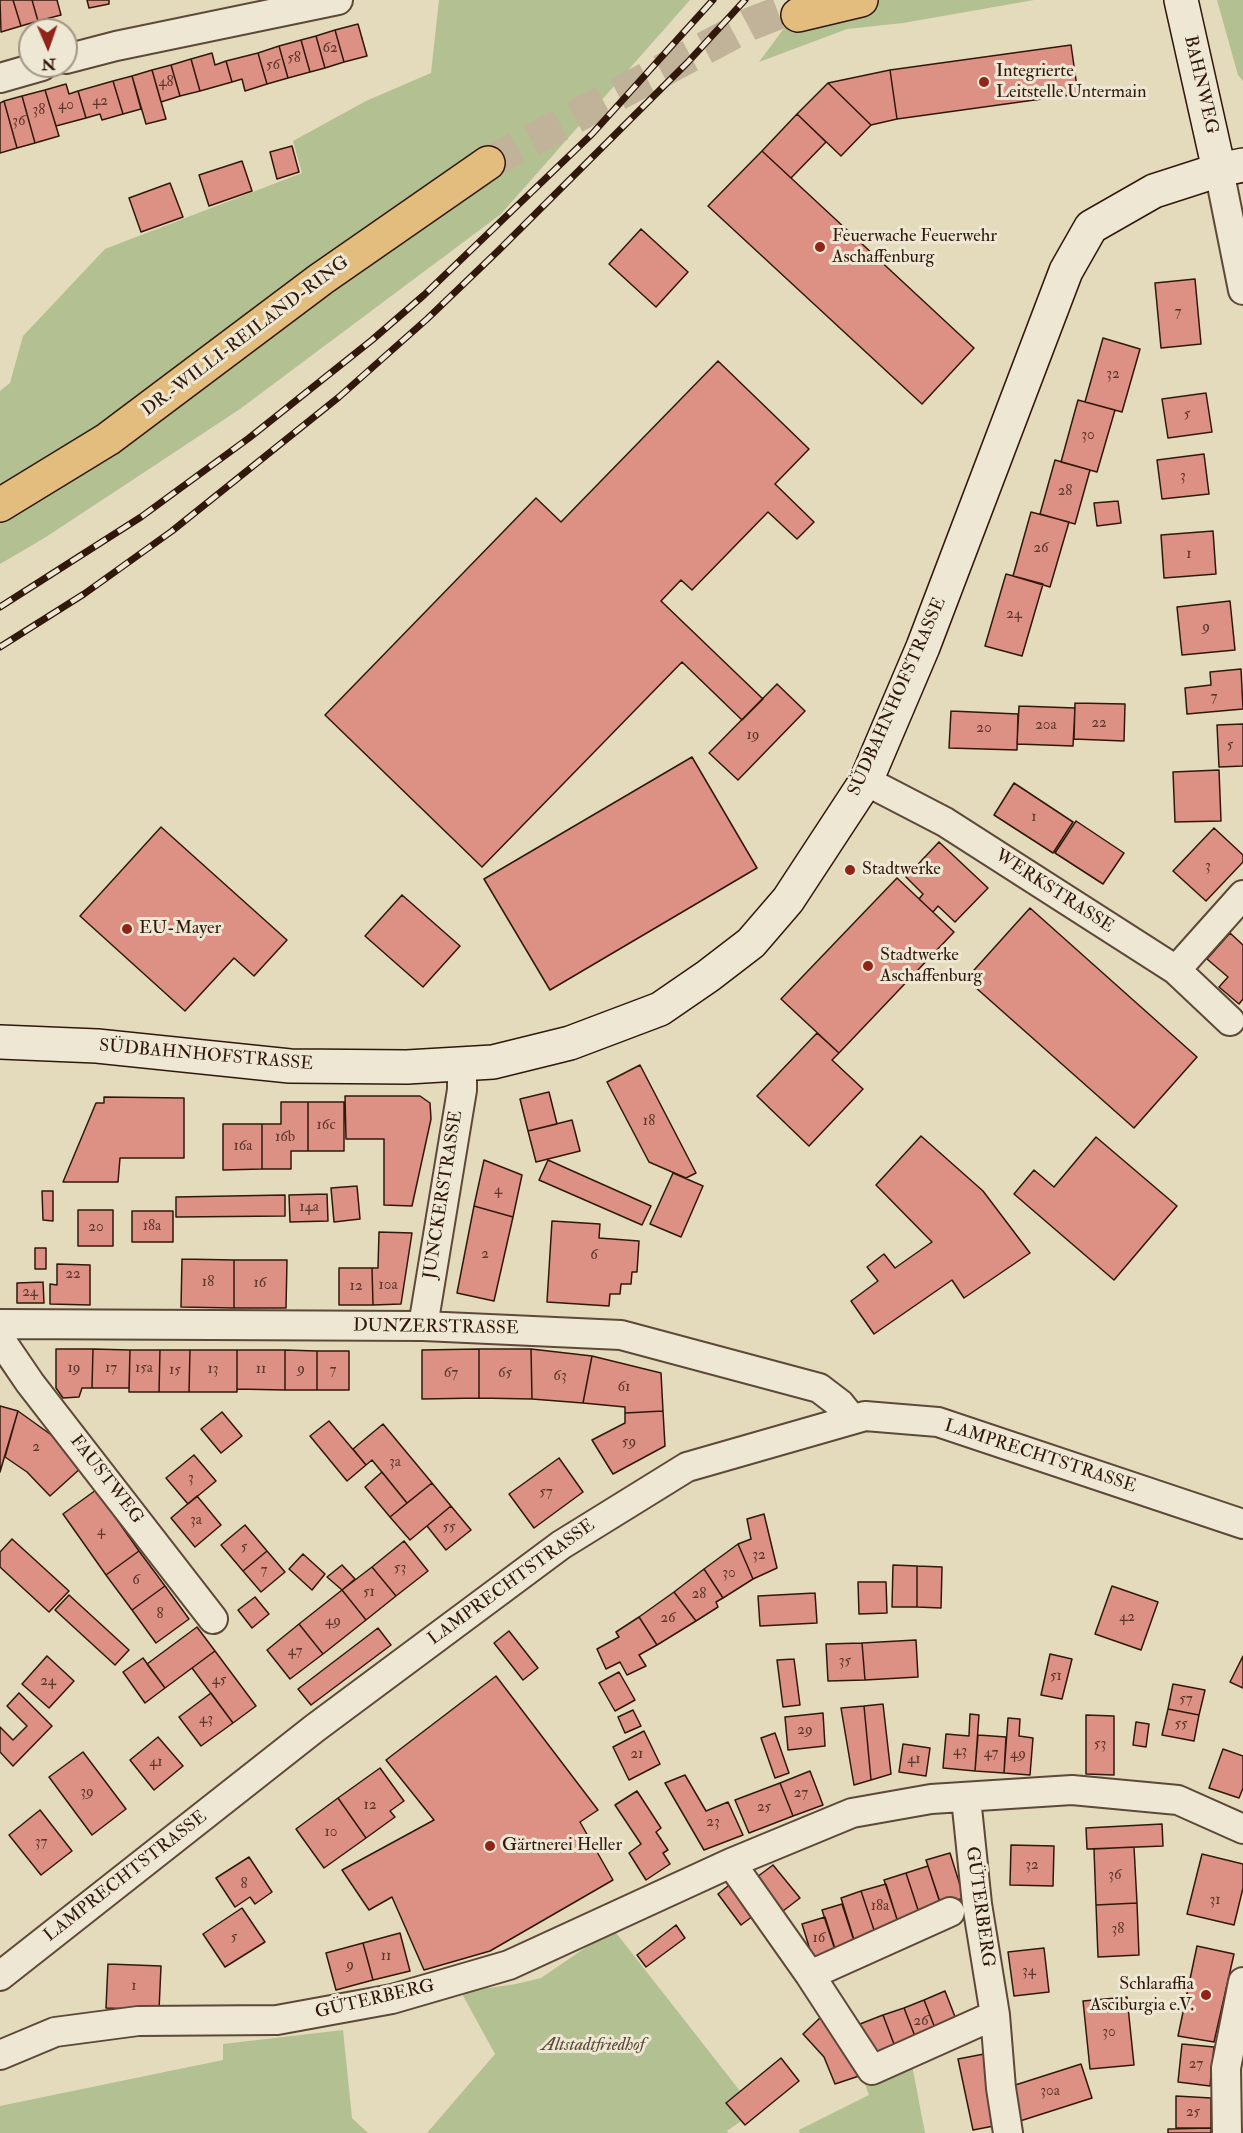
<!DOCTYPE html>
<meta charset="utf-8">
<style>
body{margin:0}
#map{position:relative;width:1243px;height:2133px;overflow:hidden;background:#e4dabc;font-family:"IM FELL Double Pica",serif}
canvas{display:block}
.north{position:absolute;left:18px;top:18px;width:60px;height:60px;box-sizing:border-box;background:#ede7d3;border:2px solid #a29483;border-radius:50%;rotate:178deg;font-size:16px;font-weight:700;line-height:24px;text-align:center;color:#31180b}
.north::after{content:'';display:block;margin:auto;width:21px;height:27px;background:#8f2418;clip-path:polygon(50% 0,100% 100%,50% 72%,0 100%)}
</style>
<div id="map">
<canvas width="1243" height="2133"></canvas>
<div class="north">N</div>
</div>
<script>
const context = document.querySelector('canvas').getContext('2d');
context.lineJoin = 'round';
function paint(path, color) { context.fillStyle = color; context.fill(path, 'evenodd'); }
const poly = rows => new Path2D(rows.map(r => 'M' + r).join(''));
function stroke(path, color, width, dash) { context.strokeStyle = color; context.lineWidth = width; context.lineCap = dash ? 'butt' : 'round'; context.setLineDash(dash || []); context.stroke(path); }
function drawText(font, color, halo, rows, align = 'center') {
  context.font = font + ' "IM FELL Double Pica",serif'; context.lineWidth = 6; context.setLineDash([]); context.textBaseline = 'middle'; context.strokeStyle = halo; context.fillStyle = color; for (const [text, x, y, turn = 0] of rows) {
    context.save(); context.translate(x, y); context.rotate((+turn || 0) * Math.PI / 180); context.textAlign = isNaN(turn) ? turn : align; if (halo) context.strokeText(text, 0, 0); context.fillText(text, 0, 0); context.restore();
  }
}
paint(poly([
 [439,0,690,0,501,214,240,409,46,537,0,564,0,391,10,383,23,336,105,249,302,173,293,141,366,101,431,73],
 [805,0,1034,0,903,23,847,29,759,62],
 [1217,0,1243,0,1243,81,1238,75],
 [613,1929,740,2091,726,2103,741,2121,727,2131,728,2133,427,2133,495,2054,461,1992,516,1984,541,1978],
 [343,2030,352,2118,368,2133,0,2133,0,2106,223,2060,223,2044],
 [912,2065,925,2133,800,2133,799,2130,869,2095,865,2084]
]), '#b2c092');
const building = poly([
 [0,0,13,0,21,26,1,32,0,0],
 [13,0,32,0,38,21,21,26,13,0],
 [32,0,57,0,61,15,38,21,32,0],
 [87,0,109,0,109,4,89,8,87,0],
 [358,24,367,56,344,62,335,30,358,24],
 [335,30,344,62,325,68,316,36,335,30],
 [316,36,325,68,310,72,301,40,316,36],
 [301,40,310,72,288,78,279,46,301,40],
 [1071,45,1078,94,897,119,890,70,1071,45],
 [279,46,288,78,267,84,258,53,279,46],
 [212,53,215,65,226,61,232,82,200,91,191,59,212,53],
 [258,53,267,84,245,91,242,79,232,82,226,61,258,53],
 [191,59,200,91,180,96,171,65,191,59],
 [171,65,180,96,161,102,152,70,171,65],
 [152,70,166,119,146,124,132,76,152,70],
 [890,70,897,119,871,125,828,83,890,70],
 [132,76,141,109,123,114,113,81,132,76],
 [113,81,123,114,102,120,100,114,86,118,78,91,113,81],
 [828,83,871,125,841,156,797,114,828,83],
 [66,84,69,94,78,91,86,118,56,126,45,90,66,84],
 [45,90,59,136,35,143,22,96,45,90],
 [22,96,35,143,17,148,4,101,22,96],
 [4,101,17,148,0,153,0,103,4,101],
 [797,114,826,142,791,178,762,151,797,114],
 [292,146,299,172,277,179,270,152,292,146],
 [762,151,974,348,922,404,708,206,762,151],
 [242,161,252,191,209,206,199,175,242,161],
 [170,183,183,217,141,232,129,198,170,183],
 [641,229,688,272,656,307,609,264,641,229],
 [1195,279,1201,344,1161,348,1155,283,1195,279],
 [1103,338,1140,349,1122,412,1085,402,1103,338],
 [718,361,809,449,775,484,814,522,797,539,768,512,692,590,681,580,661,601,763,699,742,720,682,662,482,867,325,715,536,498,561,522,718,361],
 [1206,393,1212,432,1168,438,1162,399,1206,393],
 [1078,400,1115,410,1097,472,1061,462,1078,400],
 [1204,454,1209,494,1162,499,1157,460,1204,454],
 [1055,460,1090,470,1075,524,1040,514,1055,460],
 [1118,501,1121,523,1097,526,1094,503,1118,501],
 [1031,512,1069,522,1050,587,1013,576,1031,512],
 [1213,531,1216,574,1164,578,1161,535,1213,531],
 [1006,574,1043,584,1022,656,985,646,1006,574],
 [1230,601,1235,650,1182,655,1177,607,1230,601],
 [1241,669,1243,709,1187,714,1185,688,1211,685,1210,672,1241,669],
 [777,684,805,711,738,780,709,753,777,684],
 [1075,703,1125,704,1124,741,1074,739,1075,703],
 [1019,706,1075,708,1073,746,1017,744,1019,706],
 [951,711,1018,714,1017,750,949,748,951,711],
 [1243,724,1243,766,1219,767,1217,725,1243,724],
 [692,757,757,868,550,990,484,879,692,757],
 [1219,770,1221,821,1175,822,1173,772,1219,770],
 [1014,783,1073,822,1053,853,994,815,1014,783],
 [1076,821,1124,853,1103,884,1055,853,1076,821],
 [161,827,287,940,254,976,234,958,185,1011,80,916,161,827],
 [1214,828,1243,855,1243,862,1206,901,1173,871,1214,828],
 [939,842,988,888,955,922,938,906,933,912,919,899,923,894,906,877,939,842],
 [897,878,954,932,839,1053,781,999,897,878],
 [402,895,460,946,423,987,365,936,402,895],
 [1030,908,1197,1057,1134,1128,966,979,1030,908],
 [1230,933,1243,945,1243,999,1239,1004,1219,987,1228,977,1207,959,1230,933],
 [817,1033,839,1053,832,1060,863,1089,809,1146,757,1096,817,1033],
 [640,1065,696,1173,686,1178,649,1162,607,1082,640,1065],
 [549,1092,557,1124,528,1131,520,1099,549,1092],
 [345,1096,420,1096,430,1103,431,1119,412,1206,384,1205,384,1139,346,1139,345,1096],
 [104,1097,184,1098,184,1158,120,1158,118,1182,63,1182,96,1103,104,1103,104,1097],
 [281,1102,308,1102,308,1151,291,1151,291,1169,262,1169,262,1124,281,1124,281,1102],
 [308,1102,344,1102,344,1151,308,1151,308,1102],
 [572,1120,580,1151,536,1162,528,1131,572,1120],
 [223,1124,262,1124,262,1169,223,1170,223,1124],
 [921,1136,983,1191,1030,1253,964,1298,952,1280,874,1334,851,1301,878,1281,867,1267,884,1254,895,1268,932,1242,876,1185,921,1136],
 [1096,1137,1177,1206,1114,1280,1014,1194,1034,1170,1054,1187,1096,1137],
 [484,1160,522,1175,513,1217,474,1206,484,1160],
 [548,1160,651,1206,642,1225,539,1180,548,1160],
 [673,1173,703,1186,681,1237,650,1224,673,1173],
 [357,1186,360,1219,334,1222,331,1188,357,1186],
 [42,1191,53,1191,53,1221,43,1220,42,1191],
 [327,1194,328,1221,290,1222,289,1195,327,1194],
 [285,1195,285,1216,176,1217,176,1197,285,1195],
 [474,1206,513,1217,494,1301,457,1293,474,1206],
 [78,1210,113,1210,113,1246,78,1246,78,1210],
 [132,1211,173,1211,173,1242,132,1242,132,1211],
 [552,1221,600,1224,599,1238,639,1241,637,1272,632,1272,631,1284,621,1284,620,1294,610,1294,609,1306,547,1302,552,1221],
 [379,1232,412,1233,401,1304,373,1305,372,1268,378,1268,379,1232],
 [35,1248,46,1248,46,1269,35,1269,35,1248],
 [182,1259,234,1260,234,1308,181,1307,182,1259],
 [234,1260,287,1260,286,1308,234,1308,234,1260],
 [57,1264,90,1265,90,1305,50,1304,50,1284,57,1285,57,1264],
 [339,1268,372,1268,373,1305,339,1305,339,1268],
 [43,1282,44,1303,17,1303,17,1283,43,1282],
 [56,1349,93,1349,92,1388,82,1388,79,1397,63,1398,56,1388,56,1349],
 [93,1349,130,1350,129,1388,92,1388,93,1349],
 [479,1349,531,1349,532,1399,479,1398,479,1349],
 [479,1349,479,1398,422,1399,422,1350,479,1349],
 [531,1349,592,1356,583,1403,532,1399,531,1349],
 [130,1350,160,1350,159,1392,129,1392,130,1350],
 [160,1350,190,1350,189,1392,159,1392,160,1350],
 [190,1350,237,1350,237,1392,189,1392,190,1350],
 [237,1350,285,1350,285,1390,237,1389,237,1350],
 [285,1350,317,1351,317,1390,285,1390,285,1350],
 [317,1351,349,1351,349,1390,317,1390,317,1351],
 [592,1356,661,1373,663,1411,625,1413,625,1407,583,1403,592,1356],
 [0,1406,18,1411,0,1472,0,1406],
 [18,1411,57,1439,82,1467,50,1496,27,1472,5,1457,18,1411],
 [663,1411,665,1446,613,1474,592,1440,625,1423,625,1413,663,1411],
 [222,1412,242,1436,221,1453,201,1429,222,1412],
 [329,1421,366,1465,347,1481,310,1436,329,1421],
 [383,1424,432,1483,407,1503,372,1460,366,1465,353,1449,383,1424],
 [194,1455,216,1481,188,1504,166,1478,194,1455],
 [559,1458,583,1492,534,1528,509,1494,559,1458],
 [382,1472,407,1503,390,1517,365,1487,382,1472],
 [432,1483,451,1506,410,1540,390,1517,432,1483],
 [96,1490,139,1551,106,1575,63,1514,96,1490],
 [197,1496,221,1525,195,1547,171,1518,197,1496],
 [451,1506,471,1530,446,1550,427,1526,451,1506],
 [764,1514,777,1568,753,1579,738,1544,751,1539,747,1519,764,1514],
 [245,1525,267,1551,243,1571,221,1545,245,1525],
 [12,1539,69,1591,49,1612,0,1567,0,1552,12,1539],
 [404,1541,428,1571,396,1596,372,1567,404,1541],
 [738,1544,753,1579,723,1598,704,1569,738,1544],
 [139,1551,165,1586,132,1610,106,1575,139,1551],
 [267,1551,285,1572,261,1592,243,1571,267,1551],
 [303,1554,325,1574,312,1590,289,1569,303,1554],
 [342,1565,355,1579,342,1590,327,1577,342,1565],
 [893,1565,917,1566,917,1607,892,1607,893,1565],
 [917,1566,942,1567,941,1608,917,1607,917,1566],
 [372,1567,396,1596,366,1620,342,1590,372,1567],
 [704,1569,723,1598,716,1602,718,1607,696,1621,674,1592,704,1569],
 [858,1582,886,1582,887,1613,859,1614,858,1582],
 [165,1586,189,1619,156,1643,132,1610,165,1586],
 [1112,1586,1158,1602,1141,1650,1095,1634,1112,1586],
 [342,1590,366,1620,323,1654,299,1624,342,1590],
 [674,1592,696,1621,657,1645,639,1617,674,1592],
 [815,1593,817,1623,760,1626,758,1596,815,1593],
 [69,1595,129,1650,115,1665,55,1610,69,1595],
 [255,1597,269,1614,252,1628,238,1610,255,1597],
 [639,1617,657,1645,639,1655,646,1666,627,1675,620,1662,606,1669,597,1649,619,1637,616,1632,639,1617],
 [299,1624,323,1654,290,1679,267,1650,299,1624],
 [197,1627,215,1651,165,1688,147,1664,197,1627],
 [378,1628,391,1645,311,1705,298,1689,378,1628],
 [509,1631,538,1668,523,1680,494,1643,509,1631],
 [916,1640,918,1677,865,1680,862,1643,916,1640],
 [862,1643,865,1680,828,1681,826,1644,862,1643],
 [215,1651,256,1706,233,1723,192,1668,215,1651],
 [1050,1654,1072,1659,1062,1699,1041,1695,1050,1654],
 [47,1656,74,1681,49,1708,22,1684,47,1656],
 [1243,1656,1243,1688,1230,1682,1243,1656],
 [143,1658,165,1688,145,1703,123,1672,143,1658],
 [794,1659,800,1705,783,1707,777,1660,794,1659],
 [619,1672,635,1700,615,1711,599,1683,619,1672],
 [496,1676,598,1810,580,1822,613,1880,490,1951,424,1970,392,1897,369,1910,342,1870,434,1820,386,1760,496,1676],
 [1173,1684,1205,1690,1199,1715,1168,1709,1173,1684],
 [19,1693,52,1726,13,1766,0,1752,0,1727,13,1740,27,1726,7,1706,19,1693],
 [211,1693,233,1723,201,1746,179,1717,211,1693],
 [883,1704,891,1774,871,1780,864,1706,883,1704],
 [864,1706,871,1780,854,1785,841,1708,864,1706],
 [1168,1709,1199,1715,1194,1741,1162,1735,1168,1709],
 [633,1710,641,1726,625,1733,618,1717,633,1710],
 [823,1713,825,1746,788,1750,785,1717,823,1713],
 [970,1714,979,1715,975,1771,943,1768,946,1734,969,1736,970,1714],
 [1086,1715,1114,1716,1114,1775,1086,1774,1086,1715],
 [1008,1718,1020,1719,1019,1736,1033,1738,1030,1775,1004,1773,1008,1718],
 [1136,1722,1149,1724,1146,1747,1133,1745,1136,1722],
 [644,1731,660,1764,629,1780,613,1747,644,1731],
 [775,1733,789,1773,775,1778,761,1738,775,1733],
 [978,1735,1006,1737,1004,1773,975,1771,978,1735],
 [158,1737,183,1766,154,1790,130,1760,158,1737],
 [903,1744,930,1748,926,1776,899,1772,903,1744],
 [1223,1749,1243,1756,1243,1788,1239,1798,1209,1788,1223,1749],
 [83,1752,126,1809,92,1835,49,1777,83,1752],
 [380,1768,404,1801,390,1811,395,1817,366,1838,338,1798,380,1768],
 [810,1771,823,1805,793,1816,780,1783,810,1771],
 [685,1775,706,1811,728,1802,743,1835,704,1850,665,1783,685,1775],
 [780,1783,793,1816,749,1833,735,1800,780,1783],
 [637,1791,661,1828,656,1832,668,1850,663,1853,670,1864,646,1880,629,1853,641,1844,615,1805,637,1791],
 [338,1798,366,1838,324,1868,296,1829,338,1798],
 [40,1810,72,1851,41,1875,9,1835,40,1810],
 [1162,1824,1163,1846,1087,1849,1086,1828,1162,1824],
 [1011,1845,1054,1846,1053,1886,1010,1885,1011,1845],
 [1134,1847,1137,1903,1096,1905,1094,1849,1134,1847],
 [950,1853,964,1898,941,1905,926,1860,950,1853],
 [1202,1854,1243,1864,1243,1888,1234,1925,1187,1914,1202,1854],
 [249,1857,272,1892,255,1904,250,1897,235,1907,216,1878,249,1857],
 [773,1865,800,1898,783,1911,757,1877,773,1865],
 [928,1866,942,1909,920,1916,906,1873,928,1866],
 [906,1873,920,1916,898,1922,884,1880,906,1873],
 [733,1882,757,1913,741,1925,718,1894,733,1882],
 [886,1884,900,1929,876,1936,861,1891,886,1884],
 [861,1891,876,1936,855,1943,841,1898,861,1891],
 [1137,1903,1139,1955,1098,1957,1096,1905,1137,1903],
 [842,1904,856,1947,836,1953,822,1910,842,1904],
 [242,1908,265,1942,225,1967,203,1934,242,1908],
 [825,1917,838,1958,815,1966,802,1924,825,1917],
 [676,1925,685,1938,646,1967,637,1955,676,1925],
 [400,1933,410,1971,373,1980,363,1943,400,1933],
 [363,1943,373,1980,336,1990,326,1953,363,1943],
 [1197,1946,1234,1954,1214,2042,1178,2036,1197,1946],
 [1044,1948,1049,1992,1014,1996,1008,1952,1044,1948],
 [108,1964,161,1966,159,2010,106,2008,108,1964],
 [945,1991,959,2027,938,2036,924,2000,945,1991],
 [1127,1997,1134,2065,1090,2069,1083,2001,1127,1997],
 [924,2000,938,2036,918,2044,904,2008,924,2000],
 [904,2008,918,2044,897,2052,883,2015,904,2008],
 [883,2015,897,2052,874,2060,860,2024,883,2015],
 [821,2017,859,2076,835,2084,824,2057,803,2034,821,2017],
 [1182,2044,1214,2047,1210,2086,1178,2082,1182,2044],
 [984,2054,999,2125,973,2130,958,2059,984,2054],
 [781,2058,799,2081,745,2125,726,2103,781,2058],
 [1081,2064,1092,2098,1020,2121,1009,2087,1081,2064],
 [1176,2096,1211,2098,1211,2128,1176,2128,1176,2096],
 [1211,2128,1211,2133,1168,2133,1168,2129,1211,2128]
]);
paint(building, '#dd9185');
stroke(building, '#31180b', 1.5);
stroke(poly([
 [488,163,750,24,794,7]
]), '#c0b399', 33, [33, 16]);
const street = poly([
 [66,59,116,46,338,0],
 [0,78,42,66],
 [1219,170,1243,290],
 [866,781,945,822,1176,970,1230,1021],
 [1176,970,1243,895],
 [0,1324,423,1326,621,1335,819,1388,840,1404,852,1419],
 [423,1326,462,1090,462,1064],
 [0,1339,30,1383,213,1619],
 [731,1863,810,1975,872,2070,995,2015,977,1904,966,1798],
 [810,1975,950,1912],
 [0,1976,315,1728,561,1545,687,1467,865,1416,938,1422,1243,1524],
 [995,2015,1001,2088,1008,2133],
 [0,2055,55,2032,138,2021,277,2020,392,1999,509,1965,731,1863,852,1813,931,1799,1072,1790,1178,1800,1243,1829],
 [1227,2133,1226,2068,1243,1982]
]);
const secondary = poly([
 [1181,0,1219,170],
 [0,1042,97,1046,290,1066,407,1067,493,1062,570,1043,660,1009,708,976,751,943,788,900,866,781,923,647,1066,271,1091,227,1154,191,1219,170,1243,165]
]);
const highway = poly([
 [798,15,861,0],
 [0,505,108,439,321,279,488,163]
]);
stroke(street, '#5e4837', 32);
stroke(secondary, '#31180b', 36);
stroke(highway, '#31180b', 36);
stroke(street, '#ede7d3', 28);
stroke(secondary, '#ede7d3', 33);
stroke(highway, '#e2bd7e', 33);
const rail = poly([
 [0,607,141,517,249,438,372,340,424,295,592,134,713,0],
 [0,647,84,594,172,531,339,397,427,319,498,251,688,62,745,0]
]);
stroke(rail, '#31180b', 7);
stroke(rail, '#ede7d3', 4.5, [14]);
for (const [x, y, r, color] of [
 [984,82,6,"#8f2418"],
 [820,247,6,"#8f2418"],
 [850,870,6,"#8f2418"],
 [127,929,6,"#8f2418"],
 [868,966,6,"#8f2418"],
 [490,1846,6,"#8f2418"],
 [1206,1995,6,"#8f2418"]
]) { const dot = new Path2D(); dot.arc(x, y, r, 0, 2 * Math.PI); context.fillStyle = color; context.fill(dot); stroke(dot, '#ede7d3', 2); }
drawText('15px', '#5c362a', null, [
 ["62",330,49],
 ["58",294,59],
 ["56",273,66],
 ["48",166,83],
 ["42",100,102],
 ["40",66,106],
 ["38",39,111],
 ["36",19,122],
 ["7",1178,313],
 ["32",1113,375],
 ["5",1187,415],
 ["30",1088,436],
 ["3",1183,477],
 ["28",1065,492],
 ["26",1041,549],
 ["1",1189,555],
 ["24",1014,615],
 ["9",1206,628],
 ["7",1214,698],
 ["22",1099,724],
 ["20a",1046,726],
 ["20",984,729],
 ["19",753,736],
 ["5",1230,746],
 ["1",1034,818],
 ["3",1208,867],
 ["18",649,1122],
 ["16c",326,1126],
 ["16b",285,1138],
 ["16a",243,1147],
 ["4",498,1191],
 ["14a",309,1208],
 ["18a",152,1227],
 ["20",96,1228],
 ["2",485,1255],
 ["6",594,1256],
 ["22",73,1275],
 ["18",208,1283],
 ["16",260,1284],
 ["10a",388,1286],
 ["12",356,1287],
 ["24",30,1293],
 ["19",74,1369],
 ["17",111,1369],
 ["15a",144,1369],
 ["13",213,1370],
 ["11",261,1370],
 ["9",301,1370],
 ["15",175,1371],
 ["7",333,1371],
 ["67",451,1374],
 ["65",505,1374],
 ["63",560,1377],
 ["61",624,1388],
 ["59",629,1443],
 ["2",36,1448],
 ["3a",395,1463],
 ["3",191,1479],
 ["57",546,1493],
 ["3a",196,1521],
 ["55",449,1528],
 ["4",101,1532],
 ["5",244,1548],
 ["32",759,1556],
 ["53",400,1569],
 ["7",264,1571],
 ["30",729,1574],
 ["6",136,1581],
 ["51",369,1593],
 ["28",699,1595],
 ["8",160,1615],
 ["42",1127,1618],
 ["26",668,1619],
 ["49",333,1622],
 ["47",295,1652],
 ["35",845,1662],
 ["51",1056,1677],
 ["45",219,1681],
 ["24",48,1682],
 ["57",1186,1700],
 ["43",206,1720],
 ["55",1181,1725],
 ["29",805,1731],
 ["53",1100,1745],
 ["43",960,1752],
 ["47",991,1754],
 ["21",637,1755],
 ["49",1018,1755],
 ["41",914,1760],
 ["41",156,1763],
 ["39",87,1793],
 ["27",801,1794],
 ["12",370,1806],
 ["25",764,1808],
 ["23",713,1823],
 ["10",331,1833],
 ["37",41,1843],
 ["32",1032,1866],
 ["36",1115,1876],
 ["8",244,1885],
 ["31",1215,1901],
 ["18a",880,1907],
 ["38",1118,1930],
 ["5",234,1938],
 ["16",819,1939],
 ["11",386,1957],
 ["9",350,1966],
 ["34",1029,1972],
 ["1",134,1987],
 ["26",921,2022],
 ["30",1109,2033],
 ["27",1196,2065],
 ["30a",1050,2092],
 ["25",1193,2113]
]);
drawText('18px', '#31180b', '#ede7d3', [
 ["Integrierte",996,72],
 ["Leitstelle Untermain",996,93],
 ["Feuerwache Feuerwehr",832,237],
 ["Aschaffenburg",832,258],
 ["Stadtwerke",862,870],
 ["EU-Mayer",139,929],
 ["Stadtwerke",880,956],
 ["Aschaffenburg",880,977],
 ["Gärtnerei Heller",502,1846],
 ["Schlaraffia",1194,1985,"right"],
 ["Asciburgia e.V.",1194,2006,"right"]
], 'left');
drawText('18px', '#31180b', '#ede7d3', [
 ["BAHNWEG",1200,85,77],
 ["DR.-WILLI-REILAND-RING",246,337,-37],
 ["SÜDBAHNHOFSTRASSE",898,697,-66],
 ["WERKSTRASSE",1054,892,33],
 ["SÜDBAHNHOFSTRASSE",206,1056,5],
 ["JUNCKERSTRASSE",444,1195,-81],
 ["DUNZERSTRASSE",436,1328,1],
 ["LAMPRECHTSTRASSE",1040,1457,18],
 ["FAUSTWEG",106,1480,52],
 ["LAMPRECHTSTRASSE",512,1583,-36],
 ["LAMPRECHTSTRASSE",126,1877,-38],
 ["GÜTERBERG",979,1907,82],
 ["GÜTERBERG",375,2000,-13]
]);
drawText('italic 18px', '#584a34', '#ede7d3', [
 ["Altstadtfriedhof",593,2046]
]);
</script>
